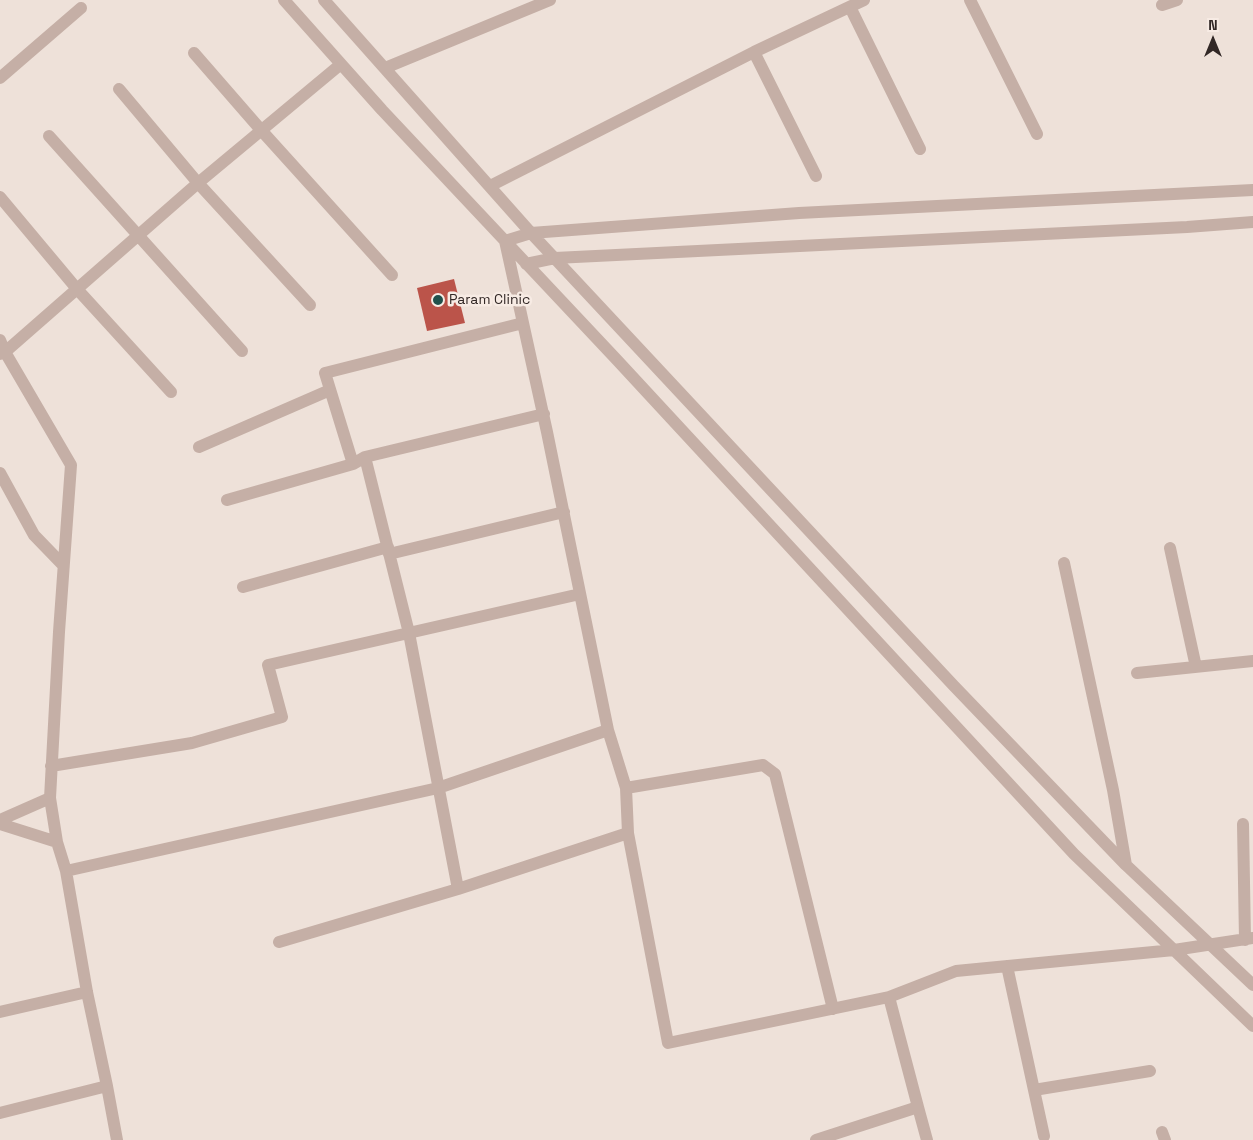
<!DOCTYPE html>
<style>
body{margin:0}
#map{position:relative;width:1253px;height:1140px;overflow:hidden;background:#eee1d9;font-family:"Space Grotesk",sans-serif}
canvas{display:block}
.north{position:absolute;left:1188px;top:15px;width:50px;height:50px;-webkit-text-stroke:4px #f7ebe4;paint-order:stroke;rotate:0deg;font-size:14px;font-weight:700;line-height:20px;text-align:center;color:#322826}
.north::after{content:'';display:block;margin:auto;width:18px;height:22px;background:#322826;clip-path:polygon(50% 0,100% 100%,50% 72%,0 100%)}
</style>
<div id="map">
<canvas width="1253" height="1140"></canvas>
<div class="north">N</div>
</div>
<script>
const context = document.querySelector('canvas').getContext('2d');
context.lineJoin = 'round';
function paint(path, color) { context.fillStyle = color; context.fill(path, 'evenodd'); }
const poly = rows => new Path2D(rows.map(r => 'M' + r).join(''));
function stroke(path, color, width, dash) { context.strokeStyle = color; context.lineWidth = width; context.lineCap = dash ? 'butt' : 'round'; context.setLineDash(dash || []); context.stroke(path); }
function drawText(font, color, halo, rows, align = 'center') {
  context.font = font + ' "Space Grotesk",sans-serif'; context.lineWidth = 5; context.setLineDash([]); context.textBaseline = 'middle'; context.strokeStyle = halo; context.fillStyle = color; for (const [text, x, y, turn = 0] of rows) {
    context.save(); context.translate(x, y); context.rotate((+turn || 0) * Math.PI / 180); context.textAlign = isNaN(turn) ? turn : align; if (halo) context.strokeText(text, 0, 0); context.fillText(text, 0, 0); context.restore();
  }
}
paint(poly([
 [454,279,465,323,427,331,417,288]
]), '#bb544a');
stroke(poly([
 [284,0,382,110,617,360,1074,854,1253,1026],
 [324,0,531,233,954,686,1126,865,1253,985],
 [970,0,1037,134],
 [1162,5,1177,0],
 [850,7,920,149],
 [754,52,816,176],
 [194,53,261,130,392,275],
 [385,68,550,0],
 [0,78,81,8],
 [119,89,198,183,310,305],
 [49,136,242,351],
 [490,186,754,52,864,0],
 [0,197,77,289,171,392],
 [526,264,555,258,1187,227,1253,222],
 [0,340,5,352,0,354],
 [199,447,330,390],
 [365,457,353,464,325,373,523,323],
 [0,473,34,535,63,565],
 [227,500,353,464],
 [1170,548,1196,667],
 [389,554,564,512],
 [1064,563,1113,790,1126,865],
 [243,587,388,547],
 [1137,673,1253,661],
 [51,766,192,743,282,717,268,665,580,594],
 [626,788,763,765,775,774,833,1009],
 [50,798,57,842,66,871,87,992,107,1086,117,1140],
 [0,820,50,798,59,632,71,465,5,352,198,183,341,64],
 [0,824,57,842],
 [1243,824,1245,940],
 [66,871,438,788,608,730],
 [458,889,409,633,365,457,544,414],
 [279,942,458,889,628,833],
 [1007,966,1044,1136],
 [889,997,668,1043,628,833,626,788,608,730,547,432,505,241,531,233,799,213,1253,190],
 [0,1012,87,992],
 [1034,1090,1150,1071],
 [918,1107,927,1140],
 [0,1113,107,1086],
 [1162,1132,1165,1140],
 [816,1140,918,1107,889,997,956,971,1174,950,1253,938]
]), '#c5afa6', 12);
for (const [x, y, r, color] of [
 [438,300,6,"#20504b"]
]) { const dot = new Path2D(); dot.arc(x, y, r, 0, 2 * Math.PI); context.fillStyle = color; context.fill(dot); stroke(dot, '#f7ebe4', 2); }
drawText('14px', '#322826', '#f7ebe4', [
 ["Param Clinic",449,300]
], 'left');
</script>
